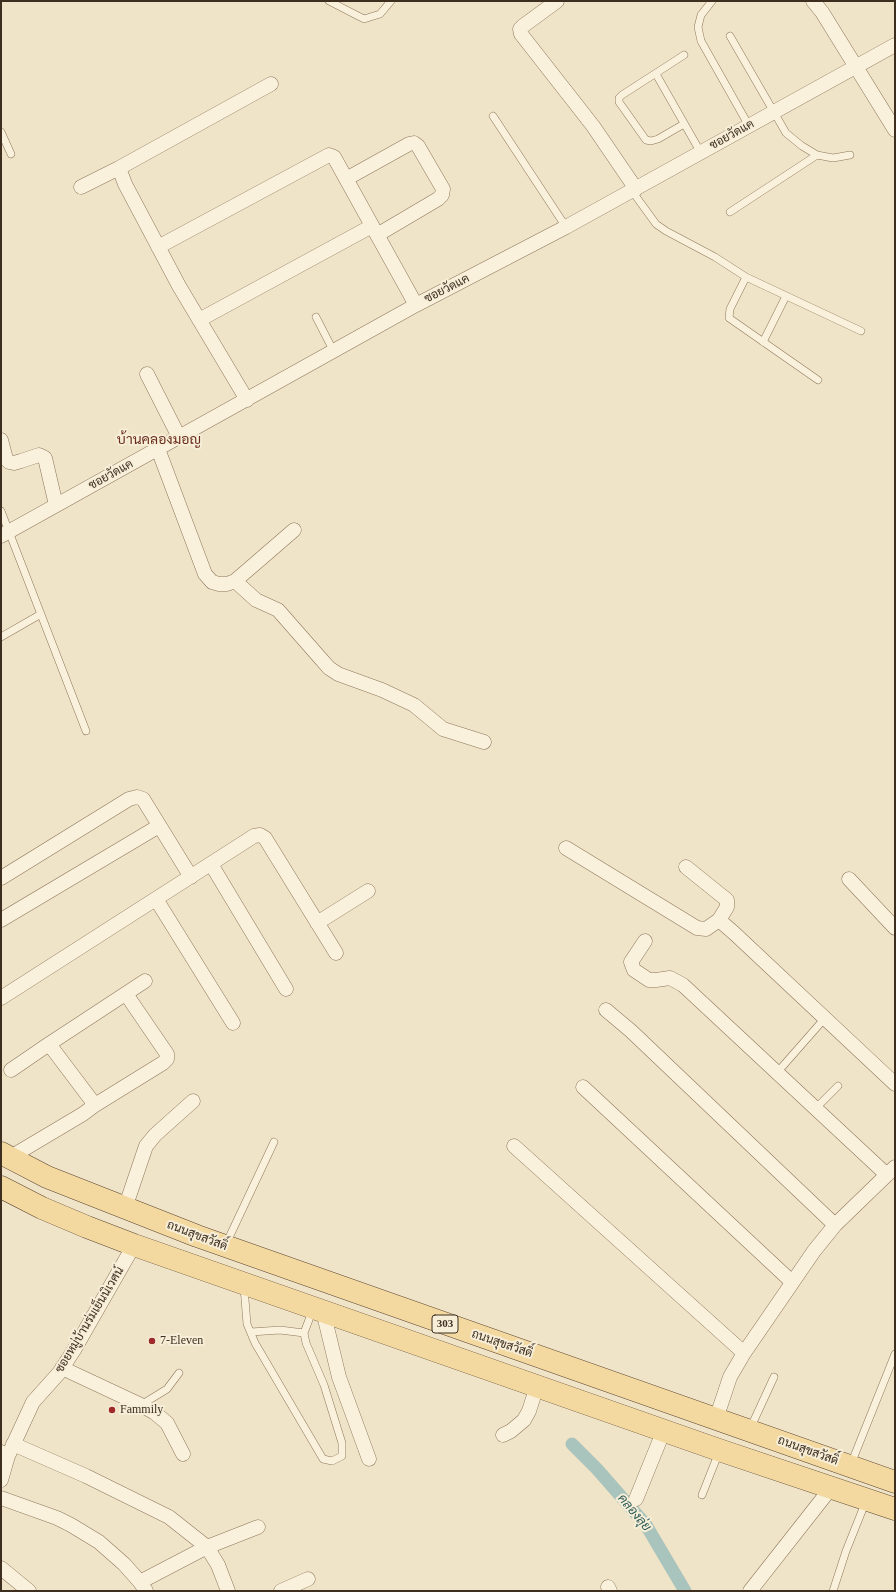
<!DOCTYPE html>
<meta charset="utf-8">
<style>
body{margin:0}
#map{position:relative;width:896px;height:1592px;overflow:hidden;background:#f0e4c8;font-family:"Times New Roman",serif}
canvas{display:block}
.frame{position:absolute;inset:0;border:2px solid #3d2e20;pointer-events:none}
</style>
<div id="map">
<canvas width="896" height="1592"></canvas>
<div class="frame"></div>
</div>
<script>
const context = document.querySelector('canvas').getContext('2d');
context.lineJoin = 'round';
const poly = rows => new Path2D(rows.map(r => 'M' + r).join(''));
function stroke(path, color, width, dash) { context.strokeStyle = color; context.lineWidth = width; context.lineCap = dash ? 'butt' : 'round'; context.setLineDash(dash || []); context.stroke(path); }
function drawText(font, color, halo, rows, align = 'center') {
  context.font = font + ' "Times New Roman",Sarabun,serif'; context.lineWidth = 4; context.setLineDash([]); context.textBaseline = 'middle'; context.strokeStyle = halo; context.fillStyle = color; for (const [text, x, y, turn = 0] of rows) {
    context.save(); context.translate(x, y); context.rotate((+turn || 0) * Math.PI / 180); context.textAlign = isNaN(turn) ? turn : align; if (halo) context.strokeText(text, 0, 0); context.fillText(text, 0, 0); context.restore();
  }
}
stroke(poly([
 [572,1444,597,1469,646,1525,685,1591]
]), '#a9c4bc', 13);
const service = poly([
 [329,1,364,19,380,14,391,1],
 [712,1,701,15,698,27,701,41,749,126],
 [730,36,786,133,802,146,817,155,833,158,850,155],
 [684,55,622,95,619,98,619,102,646,140,651,141,658,139,684,124],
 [656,74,701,153],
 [493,116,566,227],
 [1,132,11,154],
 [632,191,656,224,666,231,715,257,746,277,861,331],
 [730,212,817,155],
 [746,277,730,309,729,318,818,380],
 [316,317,334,352],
 [763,342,786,296],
 [1,511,86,731],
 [1,637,41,614],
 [782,1067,825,1018],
 [816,1108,838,1086],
 [226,1244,274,1142],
 [244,1287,247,1324,255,1343,323,1459,332,1461,342,1456,342,1443,324,1385,306,1343,304,1333,313,1309],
 [251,1332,280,1330,304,1333],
 [141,1405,167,1389,179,1373],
 [750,1429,774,1377],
 [851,1464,895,1354],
 [702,1495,719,1452],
 [833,1591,846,1551,866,1501]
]);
const minor = poly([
 [557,1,523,26,520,29,521,34,593,126,636,189],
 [813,1,822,12,895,130],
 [346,179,409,144,414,143,418,146,443,189,442,195,438,199,377,235],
 [81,187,119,168],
 [158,247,329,155,334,157,416,305],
 [199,320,372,226],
 [147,374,179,437],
 [247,400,179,286,125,184,119,168,271,84],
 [1,440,6,459,9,462,14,463,21,461,39,455,45,458,56,505],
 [158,449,205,574,212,582,219,584,227,584,235,581,294,530],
 [1,536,416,305,566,227,895,45],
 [235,581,256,600,278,610,321,659,329,668,338,674,382,690,414,705,443,729,484,742],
 [566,848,697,928,706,929,719,920,734,933,895,1084],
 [211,864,286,989],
 [686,867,727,900,727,907,719,920],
 [1,878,129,799,137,797,143,799,191,877],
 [849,879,895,928],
 [156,899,233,1023],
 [1,920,159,826],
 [317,923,368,891],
 [645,941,631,962,634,970,649,980,656,980,670,978,683,985,887,1175],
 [1,998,254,836,260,835,265,838,336,953],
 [606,1010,631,1031,835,1225],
 [11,1070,49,1044],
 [583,1087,792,1282],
 [95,1105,163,1063,167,1059,167,1054,126,994],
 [514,1146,744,1353],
 [9,1158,83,1114,95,1105,49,1044,145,981],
 [125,1208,146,1146,155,1135,193,1101],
 [323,1311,339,1377,369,1459],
 [62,1368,141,1405,155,1413,167,1423,183,1454],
 [716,1419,730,1377,744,1353,814,1251,835,1225,895,1167],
 [503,1435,511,1431,524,1420,529,1411,537,1386],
 [13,1444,86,1476,169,1517,207,1547,218,1565,228,1591],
 [1,1452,8,1456,1,1480],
 [8,1456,33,1402,59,1373,74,1350,134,1245],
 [1,1498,57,1518,71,1525,99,1542,124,1564,140,1582,146,1591],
 [636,1499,664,1430],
 [1,1568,29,1591],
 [140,1582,207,1547,258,1527],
 [608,1587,610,1591],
 [281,1591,308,1579],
 [750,1591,831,1488]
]);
const primary = poly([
 [1,1153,47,1177,197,1236,895,1482],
 [1,1187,42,1208,87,1227,134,1245,719,1450,895,1509]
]);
stroke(service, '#8d765c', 8);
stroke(minor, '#8d765c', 15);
stroke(primary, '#5b4430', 23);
stroke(service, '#faf1dc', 7);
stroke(minor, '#faf1dc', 14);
stroke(primary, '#f3d9a0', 22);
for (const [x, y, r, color] of [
 [152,1341,4,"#9e2a2b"],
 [112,1410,4,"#9e2a2b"]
]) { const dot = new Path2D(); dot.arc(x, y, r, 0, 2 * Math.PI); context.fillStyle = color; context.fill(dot); stroke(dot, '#f7eed8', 1.5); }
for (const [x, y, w] of [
 [445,1324,26]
]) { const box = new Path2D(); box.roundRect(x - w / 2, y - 9, w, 18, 3); context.fillStyle = '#f7eed8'; context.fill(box); stroke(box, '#3d2e20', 1); }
drawText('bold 11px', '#3d2e20', null, [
 ["303",445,1324]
]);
drawText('12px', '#3d2e20', '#f7eed8', [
 ["ซอยวัดแค",732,135,-29],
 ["ซอยวัดแค",447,289,-27],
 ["ซอยวัดแค",111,475,-29],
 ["ถนนสุขสวัสดิ์",197,1236,21],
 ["ซอยหมู่บ้านร่มเย็นนิเวศน์",90,1320,-59],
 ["ถนนสุขสวัสดิ์",502,1344,19],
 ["ถนนสุขสวัสดิ์",808,1451,20]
]);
drawText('12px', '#3d2e20', '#f7eed8', [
 ["7-Eleven",160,1341],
 ["Fammily",120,1410]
], 'left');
drawText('italic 13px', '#2f5d5a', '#f7eed8', [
 ["คลองลุ่ย",634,1513,50]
]);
drawText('14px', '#6b2e1e', '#f7eed8', [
 ["บ้านคลองมอญ",159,440]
]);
</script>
